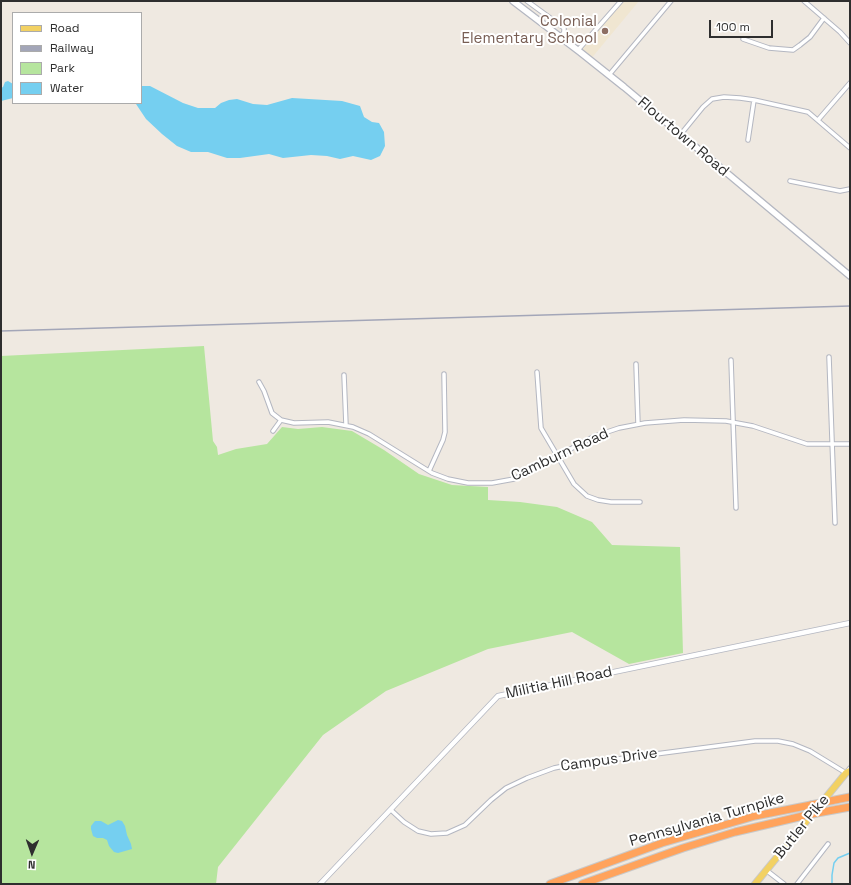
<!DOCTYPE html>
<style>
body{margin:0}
#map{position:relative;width:851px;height:885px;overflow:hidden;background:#efe9e1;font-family:"Space Grotesk",sans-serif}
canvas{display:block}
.frame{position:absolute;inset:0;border:2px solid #2e2e2e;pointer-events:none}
.legend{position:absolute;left:12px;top:12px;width:130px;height:92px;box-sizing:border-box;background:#fff;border:1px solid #ababab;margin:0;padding:5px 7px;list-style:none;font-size:12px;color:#2e2e2e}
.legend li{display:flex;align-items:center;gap:8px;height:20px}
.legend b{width:20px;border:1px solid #ababab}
.north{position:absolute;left:12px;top:833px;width:40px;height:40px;-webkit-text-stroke:3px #fff;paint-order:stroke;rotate:182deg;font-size:11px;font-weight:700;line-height:16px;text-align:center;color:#2e2e2e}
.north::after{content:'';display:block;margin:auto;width:14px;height:18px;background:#2e2e2e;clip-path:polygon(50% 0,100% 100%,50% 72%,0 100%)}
.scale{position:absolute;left:709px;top:20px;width:64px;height:18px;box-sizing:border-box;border:2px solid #2e2e2e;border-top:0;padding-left:5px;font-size:12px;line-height:14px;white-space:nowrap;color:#2e2e2e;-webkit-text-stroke:3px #fff;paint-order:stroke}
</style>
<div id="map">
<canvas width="851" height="885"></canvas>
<div class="frame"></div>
<ul class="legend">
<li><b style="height:5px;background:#f2d163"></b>Road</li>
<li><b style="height:5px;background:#a3a6b8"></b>Railway</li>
<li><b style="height:11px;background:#b6e59e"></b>Park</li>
<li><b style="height:11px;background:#75cff0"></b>Water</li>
</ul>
<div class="north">N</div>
<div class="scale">100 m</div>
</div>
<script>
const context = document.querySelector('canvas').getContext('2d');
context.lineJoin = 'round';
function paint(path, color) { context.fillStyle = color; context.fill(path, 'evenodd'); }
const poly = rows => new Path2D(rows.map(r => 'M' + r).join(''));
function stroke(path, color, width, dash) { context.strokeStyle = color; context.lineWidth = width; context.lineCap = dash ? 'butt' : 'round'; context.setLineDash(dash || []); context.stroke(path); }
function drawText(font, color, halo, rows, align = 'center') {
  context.font = font + ' "Space Grotesk",sans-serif'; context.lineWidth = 4; context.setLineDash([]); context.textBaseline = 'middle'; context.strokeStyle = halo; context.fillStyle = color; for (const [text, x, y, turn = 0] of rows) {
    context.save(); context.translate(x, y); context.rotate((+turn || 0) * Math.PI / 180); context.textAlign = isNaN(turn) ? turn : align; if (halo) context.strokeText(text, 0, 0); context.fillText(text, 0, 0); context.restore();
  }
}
paint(poly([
 [621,1,639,1,590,60,578,50]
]), '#f0e6d1');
paint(poly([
 [204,346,213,441,217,447,218,455,236,449,267,444,282,427,298,429,322,427,352,431,384,450,419,474,452,485,488,487,488,500,520,502,557,507,592,522,612,545,680,547,683,653,629,664,572,632,488,649,386,691,323,735,218,867,216,884,1,884,1,356]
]), '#b6e59e');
paint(poly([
 [8,81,13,84,13,98,1,101,1,88,3,87,5,82],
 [141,86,150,86,183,103,198,108,215,108,221,103,229,100,237,99,253,104,267,105,292,98,342,101,360,106,364,117,372,122,379,123,384,132,385,146,380,156,371,160,353,156,340,159,327,156,311,155,283,158,269,154,240,158,227,158,208,152,191,152,177,146,162,134,146,119,136,104,136,103,141,103],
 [118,820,122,821,125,826,127,835,131,844,132,849,118,853,114,852,109,846,107,840,103,838,97,838,93,836,91,829,91,826,95,821,101,821,108,825]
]), '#75cff0');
stroke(poly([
 [832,884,832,875,834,863,838,858,850,853]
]), '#75cff0', 1.5);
const minor = poly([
 [527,1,564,28,564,32,561,37],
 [804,1,840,32,850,43],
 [743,39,769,48,793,50,800,45,810,37,824,18],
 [578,50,621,1],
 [609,75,671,1],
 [818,120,850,83],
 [681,134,703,107,712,99,724,97,740,98,754,100,808,112,850,148],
 [748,140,754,100],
 [790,181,840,191,850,189],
 [829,357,835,523],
 [731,360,736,508],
 [636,364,638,424],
 [537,372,541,428,574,484,587,496,598,500,611,502,640,502],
 [344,375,346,425],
 [259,382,264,391,272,413,281,420,294,423,328,422,353,427,369,434,432,473,448,479,468,483,492,483,514,479,595,436,619,428,645,423,684,420,726,421,753,426,807,444,850,444],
 [273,431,281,420],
 [429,471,443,440,445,432,444,374],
 [391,810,404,822,418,831,431,834,447,833,465,825,491,800,506,788,527,778,554,768,564,766,755,741,778,741,793,744,810,751,846,773,850,768],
 [766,870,784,884],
 [797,884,828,844]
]);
const tertiary = poly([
 [320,884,498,696,850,623]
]);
const secondary = poly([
 [513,1,580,52,624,87,850,276]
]);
const primary = poly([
 [755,884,846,773,850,771]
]);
const motorway = poly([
 [825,802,850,797],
 [817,813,850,807],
 [550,884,662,843,755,816,811,805],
 [582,884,683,848,735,832,803,816]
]);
stroke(minor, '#b4b7c1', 5.5);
stroke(tertiary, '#b4b7c1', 6);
stroke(secondary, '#b4b7c1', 8);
stroke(primary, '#c9c9c9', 8);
stroke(motorway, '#c9c9c9', 9);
stroke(minor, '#fff', 3.5);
stroke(tertiary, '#fff', 4.5);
stroke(secondary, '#fff', 5.5);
stroke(primary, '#f2d163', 6);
stroke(motorway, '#ffa35c', 7);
stroke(poly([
 [1,331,850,306]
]), '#a3a6b8', 1.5);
const motorwayBridge = poly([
 [811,805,825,802],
 [803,816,817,813]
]);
stroke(motorwayBridge, '#c9c9c9', 9, []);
stroke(motorwayBridge, '#ffa35c', 7);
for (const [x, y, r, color] of [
 [605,31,4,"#8d6e63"]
]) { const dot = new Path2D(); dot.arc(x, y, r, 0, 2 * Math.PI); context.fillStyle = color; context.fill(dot); stroke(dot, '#fff', 1.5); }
drawText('15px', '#785e54', '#fff', [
 ["Colonial",597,22],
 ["Elementary School",597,39]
], 'right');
drawText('15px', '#2e2e2e', '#fff', [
 ["Flourtown Road",683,137,40],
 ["Camburn Road",560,455,-25],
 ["Militia Hill Road",559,683,-12],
 ["Campus Drive",609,760,-8],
 ["Pennsylvania Turnpike",707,820,-16],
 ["Butler Pike",802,827,-51]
]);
</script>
